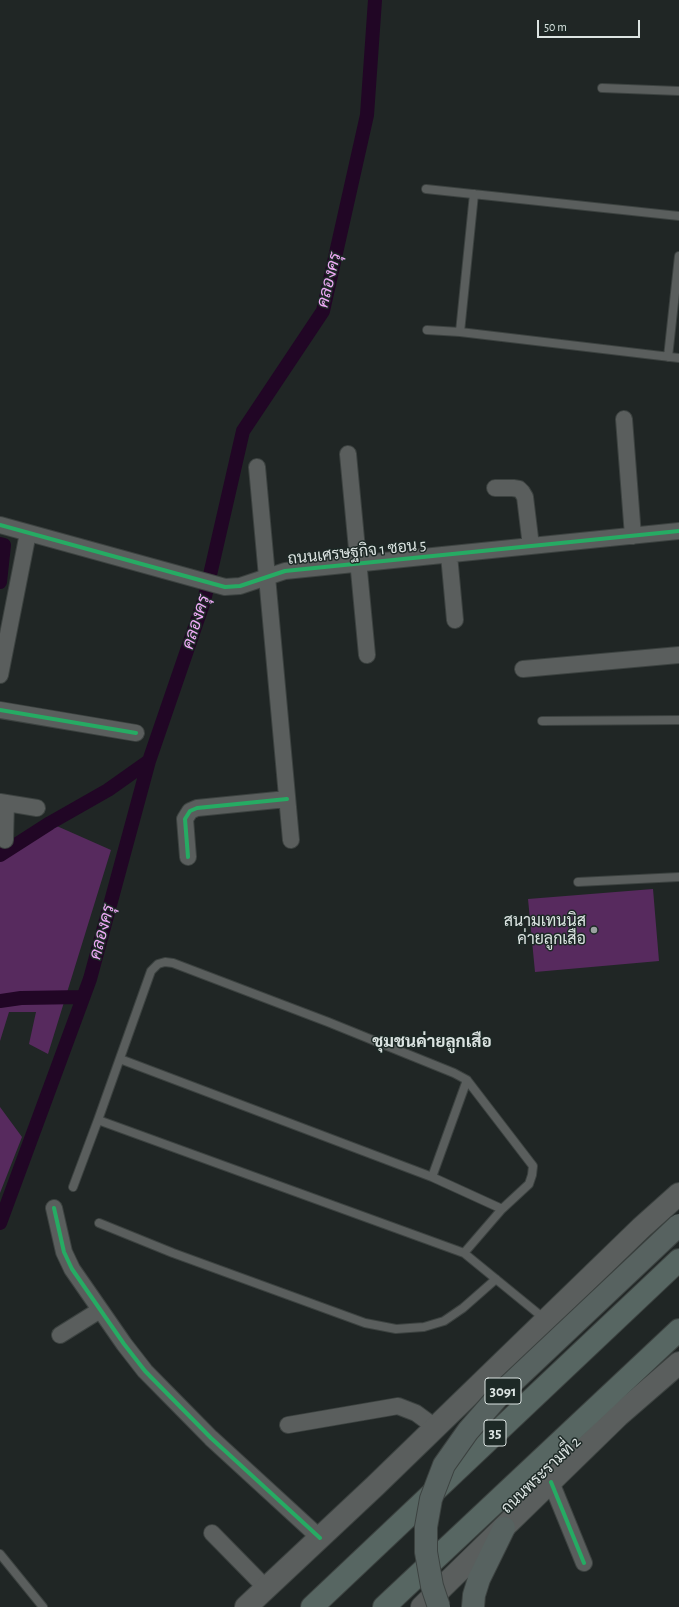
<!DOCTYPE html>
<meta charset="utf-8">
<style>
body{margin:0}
#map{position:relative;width:679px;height:1607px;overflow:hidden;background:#202625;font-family:"Alegreya Sans",sans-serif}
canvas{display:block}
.scale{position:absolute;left:537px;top:20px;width:103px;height:18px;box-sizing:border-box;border:2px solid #dce4e2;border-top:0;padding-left:5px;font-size:12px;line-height:14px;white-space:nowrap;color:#dce4e2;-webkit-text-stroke:3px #1d2926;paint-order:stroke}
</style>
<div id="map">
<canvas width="679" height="1607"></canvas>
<div class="scale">50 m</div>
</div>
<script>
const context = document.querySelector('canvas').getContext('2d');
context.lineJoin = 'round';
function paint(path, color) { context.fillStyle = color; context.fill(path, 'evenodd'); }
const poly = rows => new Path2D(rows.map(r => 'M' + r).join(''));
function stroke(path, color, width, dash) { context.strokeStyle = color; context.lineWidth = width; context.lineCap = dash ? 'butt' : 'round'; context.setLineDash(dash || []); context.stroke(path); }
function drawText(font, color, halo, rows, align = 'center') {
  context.font = font + ' "Alegreya Sans",Sarabun,sans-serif'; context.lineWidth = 3; context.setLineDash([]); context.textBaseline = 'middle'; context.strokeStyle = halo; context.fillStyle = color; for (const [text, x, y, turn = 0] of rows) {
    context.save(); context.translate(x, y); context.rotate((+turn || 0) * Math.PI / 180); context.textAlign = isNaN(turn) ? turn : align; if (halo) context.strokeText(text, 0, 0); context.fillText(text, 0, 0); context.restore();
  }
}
paint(poly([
 [50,823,111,850,48,1054,29,1044,36,1012,9,1012,0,1041,0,859],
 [653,889,659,961,535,972,528,899],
 [0,1107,22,1137,0,1193]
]), '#572a5e');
stroke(poly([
 [0,544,4,545,0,582],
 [0,855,50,823,108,790,149,761],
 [0,1001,21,998,83,997],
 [0,1223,90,979,149,761,204,601,243,431,323,311,367,115,375,0]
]), '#210625', 14);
const lane = poly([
 [602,88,679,91],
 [426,189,679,216],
 [427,330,460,332,679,358],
 [460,332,474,194],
 [668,357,679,256],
 [542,721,679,720],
 [578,882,679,877],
 [120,1059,432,1177,502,1209],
 [432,1177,467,1080],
 [73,1187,98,1120],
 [99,1223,173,1253,365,1323,396,1329,424,1327,444,1321,463,1308,496,1279],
 [464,1253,502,1209,529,1184,532,1175,533,1166,467,1080,454,1073,328,1022,173,963,165,962,158,964,151,971,98,1120,464,1253,546,1320],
 [0,1554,43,1607]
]);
const street = poly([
 [624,419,633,536],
 [348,454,367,655],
 [257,467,291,840],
 [495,488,513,488,519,489,522,492,525,497,531,546],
 [0,525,225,587,240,586,285,571,679,531],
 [449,555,455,620],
 [523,669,679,655],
 [0,675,28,533],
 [0,710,136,733],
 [0,802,37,808],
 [5,840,6,803],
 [188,857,185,819,190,811,197,808,287,799],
 [54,1208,64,1252,72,1269,124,1344,145,1371,211,1438,320,1538],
 [60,1335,100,1310],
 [288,1425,398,1406,416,1413,435,1427],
 [551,1482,584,1563],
 [212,1533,266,1588]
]);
const secondary = poly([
 [246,1607,375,1486,641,1228,679,1194],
 [422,1607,618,1416,679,1363]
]);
const primary = poly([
 [473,1607,474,1595,479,1579,504,1528]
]);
const highway = poly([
 [312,1607,679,1260],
 [384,1607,679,1330]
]);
stroke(lane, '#3c4240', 10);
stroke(street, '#3c4240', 18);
stroke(secondary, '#3c4240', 24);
stroke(primary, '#3c4240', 24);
stroke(highway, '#3c4240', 24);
stroke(lane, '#5a5e5d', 8);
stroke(street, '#5a5e5d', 16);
stroke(secondary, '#5a5e5d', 22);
stroke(primary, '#576260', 22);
stroke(highway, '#576662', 22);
const primaryBridge = poly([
 [439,1607,432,1586,426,1552,426,1527,431,1499,444,1465,468,1431,502,1392,679,1225]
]);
stroke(primaryBridge, '#3c4240', 24, []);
stroke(primaryBridge, '#576260', 22);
stroke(poly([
 [0,525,225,587,240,586,285,571,679,531],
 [0,710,136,733],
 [188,857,185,819,190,811,197,808,287,799],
 [54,1208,64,1252,72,1269,124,1344,145,1371,211,1438,320,1538],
 [551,1482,584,1563]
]), '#26ab63', 4);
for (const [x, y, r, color] of [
 [594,930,4,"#9aa2a0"]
]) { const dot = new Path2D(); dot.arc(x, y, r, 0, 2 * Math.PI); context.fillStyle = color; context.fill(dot); stroke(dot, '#1d2926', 1.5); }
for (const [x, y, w] of [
 [503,1391,36],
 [495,1433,22]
]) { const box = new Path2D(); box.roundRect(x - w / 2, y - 13, w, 26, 3); context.fillStyle = '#1d2926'; context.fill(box); stroke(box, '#dce4e2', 1); }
drawText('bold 15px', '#dce4e2', null, [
 ["3091",503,1391],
 ["35",495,1433]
]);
drawText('16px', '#dce4e2', '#1d2926', [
 ["ถนนเศรษฐกิจ 1 ซอน 5",357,552,-6],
 ["ถนนพระรามที่ 2",541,1475,-44]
]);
drawText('16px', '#dce4e2', '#1d2926', [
 ["สนามเทนนิส",586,921],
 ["ค่ายลูกเสือ",586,939]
], 'right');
drawText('italic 17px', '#eda9f5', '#1d2926', [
 ["คลองครุ",329,280,-76],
 ["คลองครุ",196,622,-72],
 ["คลองครุ",102,932,-75]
]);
drawText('bold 17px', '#dce4e2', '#1d2926', [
 ["ชุมชนค่ายลูกเสือ",432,1042]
]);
</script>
